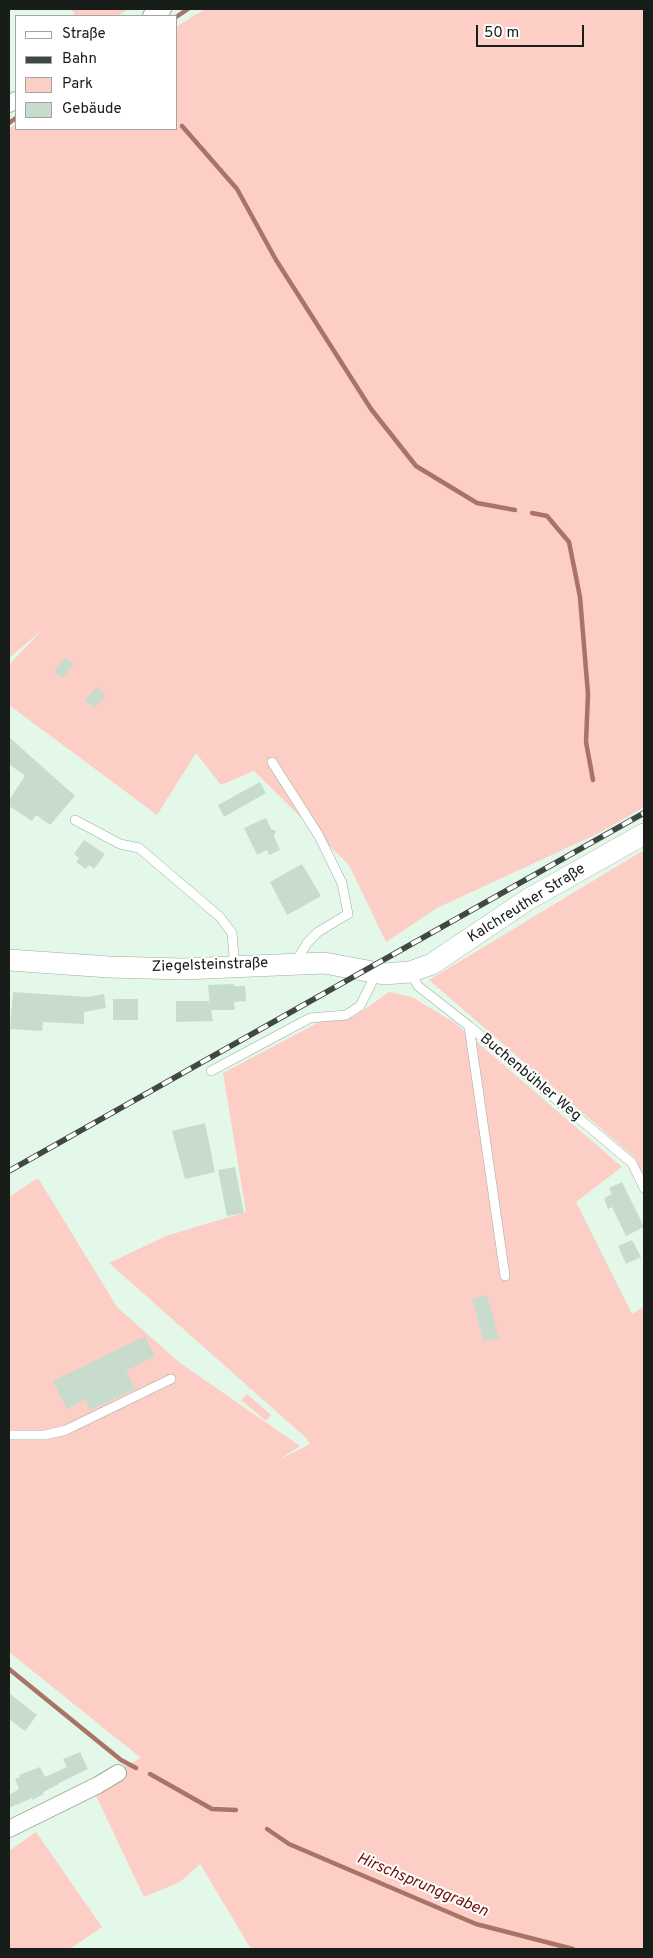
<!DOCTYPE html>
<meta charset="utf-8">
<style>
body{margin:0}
#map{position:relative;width:653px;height:1958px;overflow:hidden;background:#e3f8e9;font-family:Overpass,sans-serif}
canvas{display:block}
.frame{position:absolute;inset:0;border:10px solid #171e19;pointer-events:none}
.legend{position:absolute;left:15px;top:15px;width:162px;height:115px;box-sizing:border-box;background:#fff;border:1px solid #a2a5a3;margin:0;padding:6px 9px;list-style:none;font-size:15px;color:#171e19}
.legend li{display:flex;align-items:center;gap:10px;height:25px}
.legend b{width:25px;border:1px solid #a2a5a3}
.scale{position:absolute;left:476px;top:25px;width:108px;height:22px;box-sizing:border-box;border:2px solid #171e19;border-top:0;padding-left:6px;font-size:15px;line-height:18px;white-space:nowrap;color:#171e19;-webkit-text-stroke:4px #fff;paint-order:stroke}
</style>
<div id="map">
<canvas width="653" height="1958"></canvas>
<div class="frame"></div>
<ul class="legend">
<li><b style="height:6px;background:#fff"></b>Straße</li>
<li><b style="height:6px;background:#3f4942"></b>Bahn</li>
<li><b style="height:14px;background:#fdcec5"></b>Park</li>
<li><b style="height:14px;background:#c8dccd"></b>Gebäude</li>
</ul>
<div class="scale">50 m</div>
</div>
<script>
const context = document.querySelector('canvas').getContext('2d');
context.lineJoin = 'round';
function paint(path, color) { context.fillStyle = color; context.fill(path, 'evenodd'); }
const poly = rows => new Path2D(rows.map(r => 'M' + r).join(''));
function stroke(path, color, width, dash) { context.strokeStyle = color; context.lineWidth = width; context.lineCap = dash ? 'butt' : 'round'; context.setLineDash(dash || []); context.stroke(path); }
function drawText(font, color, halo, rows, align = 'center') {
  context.font = font + ' Overpass,sans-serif'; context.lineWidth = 4; context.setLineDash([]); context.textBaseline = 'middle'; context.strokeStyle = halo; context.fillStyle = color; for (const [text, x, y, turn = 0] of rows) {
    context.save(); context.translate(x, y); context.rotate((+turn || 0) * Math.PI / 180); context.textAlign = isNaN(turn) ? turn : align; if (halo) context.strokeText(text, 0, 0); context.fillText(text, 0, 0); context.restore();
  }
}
paint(poly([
 [71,9,128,9,117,16,76,16],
 [205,9,644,9,644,807,597,834,437,908,386,942,349,865,254,771,221,785,196,753,157,815,9,705,9,665,43,629,9,658,9,129,16,124,16,129,176,129,176,27],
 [644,850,644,1175,635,1158,429,980],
 [389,992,412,997,455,1023,622,1167,576,1202,632,1314,644,1307,644,1949,251,1949,200,1864,180,1882,144,1897,91,1785,141,1758,9,1652,9,1197,38,1178,117,1307,180,1363,300,1446,277,1461,310,1444,305,1437,109,1263,166,1236,246,1212,223,1073,325,1019,354,1017],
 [247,1394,271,1415,266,1421,241,1400],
 [36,1832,102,1927,70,1949,9,1949,9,1851]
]), '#fdcec5');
stroke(poly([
 [176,17,188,9],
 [9,123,16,118],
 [182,126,237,189,276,260,371,409,416,466,477,503,515,510],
 [532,513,547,516,569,542,580,597,588,694,586,742,593,780],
 [9,1669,121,1760,136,1768],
 [150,1774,212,1809,236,1810],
 [267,1829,289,1844,476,1924,573,1949]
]), '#a97367', 4.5);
paint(poly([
 [66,657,74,665,62,678,54,671],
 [97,687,105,696,94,708,85,700],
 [9,737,75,796,50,825,36,815,32,821,9,806,9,800,25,776,9,764],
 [260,782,266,793,224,817,218,805],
 [266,818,271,829,276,831,274,836,280,850,269,855,267,850,257,855,244,828],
 [84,840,105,854,94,869,89,865,86,869,76,862,79,858,74,854],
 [302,864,321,896,287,915,270,882],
 [234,984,234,986,245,986,246,1001,234,1002,235,1010,211,1010,213,1021,176,1022,176,1001,210,1001,210,1007,208,985],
 [13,992,88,997,104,994,106,1008,84,1012,84,1024,43,1022,42,1031,10,1029],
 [113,999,138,999,138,1020,113,1020],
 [205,1123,215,1172,185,1179,172,1131],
 [235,1167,244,1213,227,1216,218,1170],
 [622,1182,644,1227,626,1236,612,1207,608,1209,604,1198,612,1194,609,1188],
 [632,1240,641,1257,626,1264,618,1246],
 [487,1295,499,1338,484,1342,472,1299],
 [145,1336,155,1356,126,1371,135,1389,90,1410,86,1399,67,1409,53,1381],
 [9,1693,37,1715,25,1731,9,1719],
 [80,1752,88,1769,59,1783,59,1784,43,1792,44,1794,32,1800,32,1798,9,1808,9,1795,19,1789,15,1779,20,1777,19,1775,40,1767,45,1777,67,1767,63,1759]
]), '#c8dccd');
const service = poly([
 [272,762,319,836,342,883,348,914,318,932,307,943,295,963],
 [75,820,120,844,139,848,220,917,232,933,235,968],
 [410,972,418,986,469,1026,632,1163,644,1188],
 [469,1026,505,1276],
 [211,1071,310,1018,346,1015,360,1006,376,974],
 [9,1435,45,1435,66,1430,171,1379]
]);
const minor = poly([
 [151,16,163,9],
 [9,104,16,100],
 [9,1829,98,1785,118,1773]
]);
const tertiary = poly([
 [9,960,109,967,183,969,324,963,384,974,410,972,432,964,527,900,644,834]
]);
stroke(service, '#9baea0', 10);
stroke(minor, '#9baea0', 18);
stroke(tertiary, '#9baea0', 22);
stroke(service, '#fff', 9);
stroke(minor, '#fff', 16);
stroke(tertiary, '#fff', 21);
const rail = poly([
 [9,1171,644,813]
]);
stroke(rail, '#3f4942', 5.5);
stroke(rail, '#fff', 4, [11]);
drawText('15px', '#171e19', '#fff', [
 ["Kalchreuther Straße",527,904,-32],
 ["Ziegelsteinstraße",210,966,-2],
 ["Buchenbühler Weg",530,1078,40]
]);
drawText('italic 16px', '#701107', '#fff', [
 ["Hirschsprunggraben",422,1886,23]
]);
</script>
